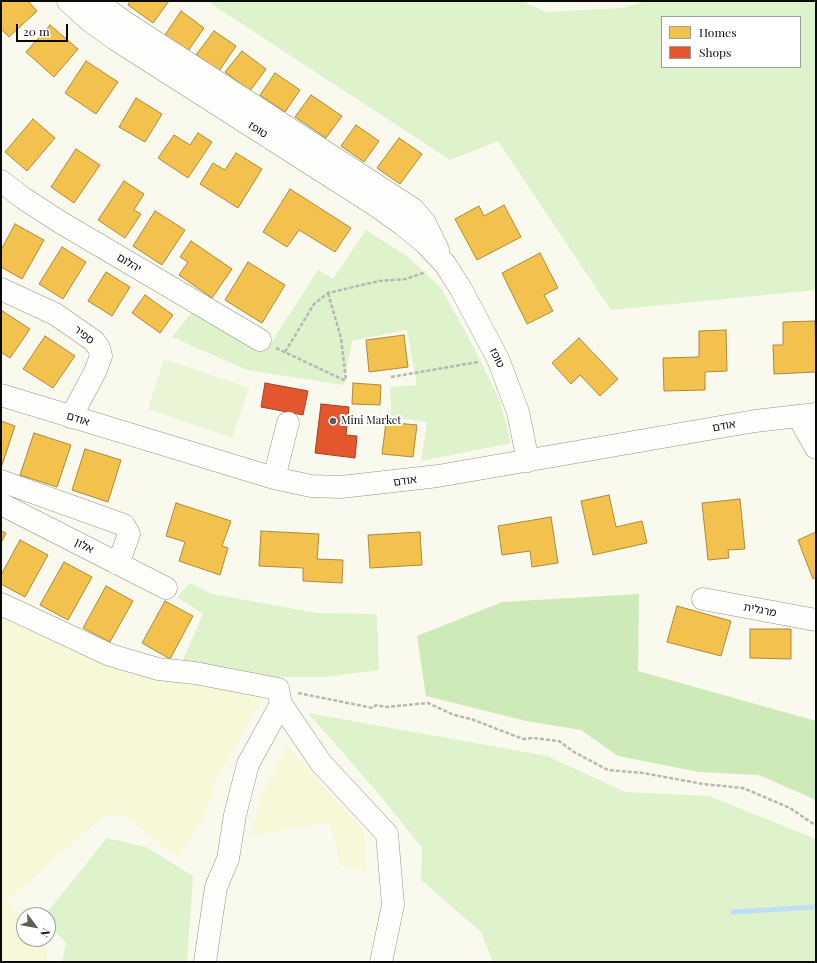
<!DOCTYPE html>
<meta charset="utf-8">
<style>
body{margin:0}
#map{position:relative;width:817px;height:963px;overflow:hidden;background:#faf9ed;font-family:"Playfair Display",serif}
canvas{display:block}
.frame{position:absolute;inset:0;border:2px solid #0a0a0a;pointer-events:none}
.legend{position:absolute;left:661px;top:16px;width:140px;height:52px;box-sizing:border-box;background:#fff;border:1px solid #9d9d9d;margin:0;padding:5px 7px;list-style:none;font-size:12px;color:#0a0a0a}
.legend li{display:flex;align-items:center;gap:8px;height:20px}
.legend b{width:20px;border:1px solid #9d9d9d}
.north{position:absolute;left:16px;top:907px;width:40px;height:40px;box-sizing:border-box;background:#fff;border:1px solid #9d9d9d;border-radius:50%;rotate:122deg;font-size:11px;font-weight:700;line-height:16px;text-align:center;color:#0a0a0a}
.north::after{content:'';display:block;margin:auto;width:14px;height:18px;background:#5e5e59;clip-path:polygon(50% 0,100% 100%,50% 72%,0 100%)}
.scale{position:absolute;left:16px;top:24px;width:52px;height:18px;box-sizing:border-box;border:2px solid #0a0a0a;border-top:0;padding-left:5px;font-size:12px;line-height:14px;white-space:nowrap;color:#0a0a0a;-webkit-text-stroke:3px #fff;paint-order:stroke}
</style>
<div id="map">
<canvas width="817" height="963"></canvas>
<div class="frame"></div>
<ul class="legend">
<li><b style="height:11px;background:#f2c14e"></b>Homes</li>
<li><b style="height:11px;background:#e4572e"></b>Shops</li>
</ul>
<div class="north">N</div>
<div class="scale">20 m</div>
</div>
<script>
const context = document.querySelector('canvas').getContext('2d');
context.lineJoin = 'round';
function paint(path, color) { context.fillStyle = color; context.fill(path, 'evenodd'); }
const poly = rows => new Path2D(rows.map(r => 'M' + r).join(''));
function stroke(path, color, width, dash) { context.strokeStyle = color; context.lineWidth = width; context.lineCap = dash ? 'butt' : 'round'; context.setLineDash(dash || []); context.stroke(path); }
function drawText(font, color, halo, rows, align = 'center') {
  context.font = font + ' "Playfair Display","Noto Sans Hebrew",serif'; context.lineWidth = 4; context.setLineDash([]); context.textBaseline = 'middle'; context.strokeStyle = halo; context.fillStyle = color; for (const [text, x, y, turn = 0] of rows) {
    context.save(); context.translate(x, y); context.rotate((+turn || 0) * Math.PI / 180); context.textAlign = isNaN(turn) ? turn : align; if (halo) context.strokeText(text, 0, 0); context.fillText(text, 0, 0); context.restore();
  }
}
paint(poly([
 [1,613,145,670,265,699,256,709,217,779,205,815,178,858,125,815,104,816,7,900,24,921,24,939,39,939,48,951,46,962,1,962],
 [287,746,364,831,367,872,340,865,330,822,250,836,263,793]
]), '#f7f8d8');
paint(poly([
 [207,1,522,1,546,12,623,8,645,1,816,1,816,290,611,310,498,141,450,160],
 [662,17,800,17,800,67,662,67],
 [366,230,408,257,441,288,473,346,500,401,511,443,421,461,427,422,391,417,390,387,417,385,407,330,352,341,344,385,247,370,172,337,192,312,266,351,318,270,333,279],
 [190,583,212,594,316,613,377,614,379,670,325,677,276,677,183,660,203,614,177,597],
 [308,713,547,756,625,792,709,796,816,839,816,962,493,962,481,932,421,880,422,848,379,794],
 [107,838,146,847,193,876,187,962,62,962,66,943,48,924,48,915,45,915]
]), '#def2cb');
paint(poly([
 [639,594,638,671,816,721,816,800,759,775,699,772,618,756,581,730,526,721,426,696,417,636,502,602]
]), '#cdeab8');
paint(poly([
 [164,359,249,388,232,438,148,409]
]), '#eaf5d5');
const homes = poly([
 [1,1,28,1,37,11,9,37,1,29,1,1],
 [130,1,169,1,153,23,128,5,130,1],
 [181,11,204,28,188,51,165,35,181,11],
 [50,25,78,49,54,77,26,52,50,25],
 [214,31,236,46,219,71,196,55,214,31],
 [242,51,266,69,250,91,225,72,242,51],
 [86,61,118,82,96,114,65,93,86,61],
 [275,73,300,90,285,112,260,95,275,73],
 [311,95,342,116,326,138,295,117,311,95],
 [136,98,162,114,145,142,119,127,136,98],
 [33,119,55,138,27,171,5,152,33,119],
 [356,125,379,141,364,162,341,146,356,125],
 [198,133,212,142,188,178,158,158,174,135,190,145,198,133],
 [399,138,422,154,400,184,377,168,399,138],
 [76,149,100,165,74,203,51,187,76,149],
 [236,153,262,169,238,208,200,184,213,163,225,170,236,153],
 [124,181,144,194,134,210,141,214,125,238,98,220,124,181],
 [290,189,351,228,335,252,299,230,287,247,263,232,290,189],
 [504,205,521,237,477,260,455,219,479,206,484,216,504,205],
 [155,211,185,230,162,265,133,246,155,211],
 [15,224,44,240,22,279,1,267,1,250,15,224],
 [191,241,232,269,212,298,179,275,188,262,180,257,191,241],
 [62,247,86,262,63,299,39,284,62,247],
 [540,253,558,288,544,295,553,311,527,324,502,273,540,253],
 [248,262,285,285,262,323,225,300,248,262],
 [106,272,130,287,112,316,88,301,106,272],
 [145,295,173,315,160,333,132,313,145,295],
 [1,310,30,329,10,358,1,352,1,310],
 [815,321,816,372,774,374,773,345,783,345,783,322,815,321],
 [726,330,727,371,705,372,705,390,664,391,663,358,699,357,699,331,726,330],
 [404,335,408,367,369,372,366,340,404,335],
 [45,336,75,356,53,388,23,369,45,336],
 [579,338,618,379,600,396,580,375,571,384,552,363,579,338],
 [353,383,381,385,380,405,352,404,353,383],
 [1,421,15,426,1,468,1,421],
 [386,422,417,425,413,457,382,454,386,422],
 [34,433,71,445,57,487,20,475,34,433],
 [85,449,121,460,108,502,72,490,85,449],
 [609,495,616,527,642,521,647,543,593,555,581,501,609,495],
 [740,499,745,549,728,550,729,558,708,560,702,503,740,499],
 [176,503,231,521,222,546,228,548,220,575,179,561,185,542,166,536,176,503],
 [551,517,558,563,532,567,530,551,502,555,498,526,551,517],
 [1,531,6,533,1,543,1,531],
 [261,531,319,534,317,559,343,560,342,583,303,581,303,568,259,566,261,531],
 [420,532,422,565,370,568,368,535,420,532],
 [816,532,816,577,813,579,798,540,816,532],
 [20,540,48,555,25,597,1,584,1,575,20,540],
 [64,562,92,577,68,620,40,605,64,562],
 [106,586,133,601,110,642,83,628,106,586],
 [165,601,193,616,170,659,142,643,165,601],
 [677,606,731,621,721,656,667,642,677,606],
 [750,629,791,629,791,659,750,658,750,629]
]);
paint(homes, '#f2c14e');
stroke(homes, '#ac8a3a', 1);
const shops = poly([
 [265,383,308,391,303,415,261,407,265,383],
 [321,404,349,407,346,435,357,436,355,458,315,453,321,404]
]);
paint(shops, '#e4572e');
stroke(shops, '#a34023', 1);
stroke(poly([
 [733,912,816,907]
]), '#c1def7', 5);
const minor = poly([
 [68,1,90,21,115,39,372,203,402,224,425,243,445,264,461,289,498,359,518,412,528,461],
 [96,1,126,23,413,209,425,223,438,250],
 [1,181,23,198,60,222,260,340],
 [1,289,55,314,94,341,99,348,101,356,95,372,71,417],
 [1,395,274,478,311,486,341,487,438,476,755,421,816,414],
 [798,416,816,448],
 [274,478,288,423],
 [1,481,124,525,129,534,118,564],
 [1,504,166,588],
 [703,599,816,620],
 [1,604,110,655,158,669,195,673,278,689,281,704,321,763,387,834,393,905,381,962],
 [205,962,216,887,228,859,235,815,248,764,281,704]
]);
stroke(minor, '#92928c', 23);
stroke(poly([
 [328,293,341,338,346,380],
 [276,348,346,381],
 [285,352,314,304,328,293,379,281,406,279,426,272],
 [391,377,478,362],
 [298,693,373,708,376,705,386,707,428,703,454,715,471,719,523,739,533,738,559,741,574,752,608,770,643,773,703,784,743,788,790,808,812,823,816,824]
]), '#b7b7b5', 2.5, [4, 2]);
stroke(minor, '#fefefc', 22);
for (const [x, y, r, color] of [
 [333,421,4,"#5e5e59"]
]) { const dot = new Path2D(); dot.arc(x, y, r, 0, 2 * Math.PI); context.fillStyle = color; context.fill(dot); stroke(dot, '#fff', 1.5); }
drawText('11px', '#0a0a0a', '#fff', [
 ["טופז",258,130,33],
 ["יהלום",129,263,31],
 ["ספיר",84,335,38],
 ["טופז",497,358,65],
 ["אודם",78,419,17],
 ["אודם",724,426,-10],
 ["אודם",405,481,-8],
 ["אלון",84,546,27],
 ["מרגלית",760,610,11]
]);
drawText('11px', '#0a0a0a', '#fff', [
 ["Mini Market",341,421]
], 'left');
</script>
